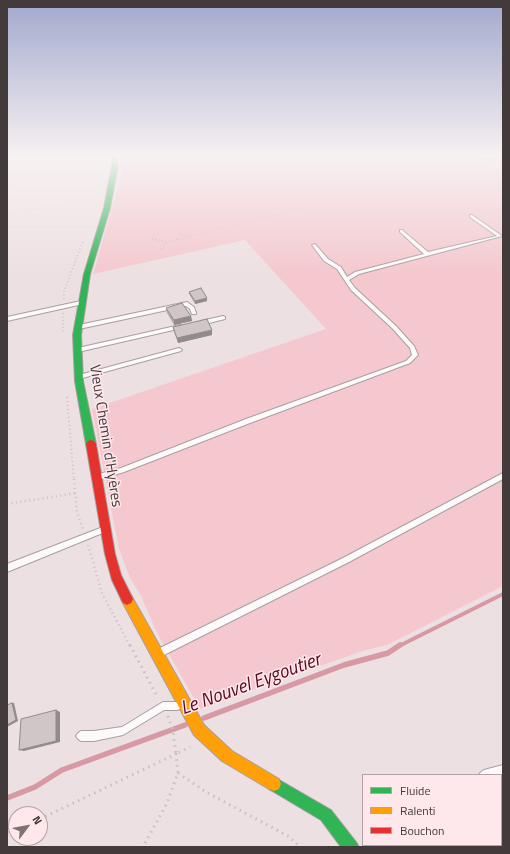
<!DOCTYPE html>
<meta charset="utf-8">
<style>
body{margin:0}
#map{position:relative;width:510px;height:854px;overflow:hidden;background:#ede0e2;font-family:"Titillium Web",sans-serif}
canvas{display:block}
.frame{position:absolute;inset:0;border:8px solid #433a3c;pointer-events:none}
.legend{position:absolute;left:362px;top:774px;width:140px;height:72px;box-sizing:border-box;background:#ffe8eb;border:1px solid #b4a2a5;margin:0;padding:5px 7px;list-style:none;font-size:12px;color:#433a3c}
.legend li{display:flex;align-items:center;gap:8px;height:20px}
.legend b{width:20px;border:1px solid #b4a2a5}
.north{position:absolute;left:8px;top:806px;width:40px;height:40px;box-sizing:border-box;background:#ffe8eb;border:1px solid #b4a2a5;border-radius:50%;rotate:58deg;font-size:11px;font-weight:700;line-height:16px;text-align:center;color:#433a3c}
.north::after{content:'';display:block;margin:auto;width:14px;height:18px;background:#7e7476;clip-path:polygon(50% 0,100% 100%,50% 72%,0 100%)}
</style>
<div id="map">
<canvas width="510" height="854"></canvas>
<div class="frame"></div>
<ul class="legend">
<li><b style="height:5px;background:#30b455"></b>Fluide</li>
<li><b style="height:5px;background:#ff9f0a"></b>Ralenti</li>
<li><b style="height:5px;background:#e5322d"></b>Bouchon</li>
</ul>
<div class="north">N</div>
</div>
<script>
const context = document.querySelector('canvas').getContext('2d');
context.lineJoin = 'round';
function paint(path, color) { context.fillStyle = color; context.fill(path, 'evenodd'); }
const poly = rows => new Path2D(rows.map(r => 'M' + r).join(''));
function stroke(path, color, width, dash) { context.strokeStyle = color; context.lineWidth = width; context.lineCap = dash ? 'butt' : 'round'; context.setLineDash(dash || []); context.stroke(path); }
function drawText(font, color, halo, rows, align = 'center') {
  context.font = font + ' "Titillium Web",sans-serif'; context.lineWidth = 3; context.setLineDash([]); context.textBaseline = 'middle'; context.strokeStyle = halo; context.fillStyle = color; for (const [text, x, y, turn = 0] of rows) {
    context.save(); context.translate(x, y); context.rotate((+turn || 0) * Math.PI / 180); context.textAlign = isNaN(turn) ? turn : align; if (halo) context.strokeText(text, 0, 0); context.fillText(text, 0, 0); context.restore();
  }
}
paint(poly([
 [119,155,503,155,503,586,387,645,359,652,200,709,157,633,140,594,130,578,119,549,92,409,326,329,245,240,93,274,122,173]
]), '#f4c8ce');
stroke(poly([
 [415,155,427,157,453,155],
 [461,155,503,162]
]), '#d999a4', 2);
stroke(poly([
 [399,646,503,594]
]), '#d999a4', 4);
stroke(poly([
 [204,718,344,665,388,653,400,645],
 [7,798,35,787,62,770,185,725]
]), '#d999a4', 5.5);
const lane = poly([
 [470,215,472,215,502,236,359,274,349,280,355,288,396,326,414,346,418,355,410,363,250,423,124,472,101,479,99,478,98,476,99,474,121,468,246,419,406,361,412,355,410,348,392,328,351,290,337,269,324,261,312,245,315,244,328,259,341,267,347,277,355,272,424,254,400,232,400,230,402,230,428,252,497,236,470,217,470,215],
 [81,301,83,302,83,304,7,321,7,317,81,301],
 [187,302,194,307,196,313,196,314,192,314,190,309,186,306,79,329,76,327,79,325,187,302],
 [223,316,225,317,225,319,201,325,199,323,201,321,223,316],
 [180,325,182,326,182,328,78,352,75,350,78,348,180,325],
 [179,348,181,349,182,350,181,351,79,379,76,377,79,375,179,348],
 [503,473,503,479,349,562,164,655,161,656,158,655,157,652,158,649,343,558,503,473],
 [103,527,105,528,107,530,105,532,7,572,7,564,103,527],
 [163,702,177,702,180,703,181,706,180,709,177,710,164,710,123,735,94,741,81,741,78,739,76,736,78,733,81,731,94,731,122,727,163,702],
 [503,765,503,775,479,775,481,772,484,770,503,765],
 [370,845,381,845,380,847,369,847,370,845]
]);
const fast = poly([
 [112,155,116,155,118,165,110,208,90,274,81,335,83,381,96,444,94,447,91,448,88,447,86,444,75,381,73,335,84,274,104,208,112,165,112,155],
 [274,777,331,810,356,842,359,847,341,847,321,820,269,789,267,784,269,779,274,777]
]);
const slow = poly([
 [127,593,131,595,204,725,232,751,279,779,281,784,279,789,274,791,269,789,222,761,194,735,123,603,121,599,123,595,127,593]
]);
const jam = poly([
 [91,440,94,441,96,444,115,554,121,575,133,599,131,603,127,605,123,603,112,580,105,554,86,444,88,441,91,440]
]);
stroke(lane, '#a89fa0', 2);
stroke(fast, '#a89fa0', 2);
stroke(slow, '#a89fa0', 2);
stroke(jam, '#a89fa0', 2);
stroke(poly([
 [234,155,267,163],
 [476,155,503,160],
 [263,161,276,158],
 [501,167,503,167],
 [260,169,258,166,261,164,261,161],
 [172,175,189,180,208,171,226,167,242,157,254,155],
 [124,180,156,179,166,189,175,189,189,180],
 [492,183,497,186,503,195],
 [98,187,103,166,100,155],
 [7,191,35,155],
 [94,202,97,193],
 [7,213,92,201,94,202,95,206],
 [143,217,144,221,137,234,157,240],
 [186,230,186,234],
 [179,234,190,236],
 [175,240,304,208]
]), '#c7c1c2', 1, [0.5, 2]);
stroke(poly([
 [152,239,168,242,179,239],
 [161,249,167,242],
 [64,299,64,291,83,241],
 [63,313,63,333]
]), '#c7c1c2', 1.5, [1, 2.5]);
stroke(poly([
 [67,397,74,480]
]), '#c7c1c2', 2, [1, 3]);
stroke(poly([
 [74,479,77,513,83,529],
 [7,504,77,493],
 [88,545,102,593,130,646]
]), '#c7c1c2', 2.5, [1, 3.5]);
stroke(poly([
 [130,645,158,698],
 [168,716,173,731,176,754,190,747],
 [178,773,206,792,288,836,300,847],
 [40,819,176,754,178,773,167,803,143,847],
 [7,832,16,829]
]), '#c7c1c2', 3, [1.5, 4.5]);
paint(lane, '#fcfafb');
paint(fast, '#30b455');
paint(slow, '#ff9f0a');
paint(jam, '#e5322d');
paint(poly([
 [189,292,207,298,207,301,195,304,189,294],
 [166,308,191,316,192,321,174,325,167,313],
 [173,327,212,330,212,335,178,343,174,332]
]), '#b3aaac');
paint(poly([
 [207,298,207,301,195,304,195,301],
 [191,316,192,321,174,325,174,320],
 [212,330,212,335,178,343,177,338],
 [12,703,14,703,18,721,7,727],
 [56,710,60,712,60,742,24,751,19,750]
]), '#928b8c');
const building = poly([
 [201,288,207,298,195,301,189,292,201,288],
 [182,303,191,316,174,320,166,308,182,303],
 [207,319,212,330,177,338,173,327,207,319],
 [12,703,16,720,7,725,7,705,12,703],
 [56,710,56,741,19,750,21,719,56,710]
]);
paint(building, '#d0c6c8');
stroke(building, '#928b8c', 1);
const sky = context.createLinearGradient(0, 0, 0, 274);
sky.addColorStop(0, '#a2a9cd');
sky.addColorStop(0.57, '#f7f1f2');
sky.addColorStop(1, '#f7f1f200');
context.fillStyle = sky;
context.fillRect(0, 0, 510, 274);
drawText('15px', '#433a3c', '#ffe8eb', [
 ["Vieux Chemin d'Hyères",105,436,81]
]);
drawText('italic 19px', '#580822', '#ffe8eb', [
 ["Le Nouvel Eygoutier",251,685,-20]
]);
</script>
